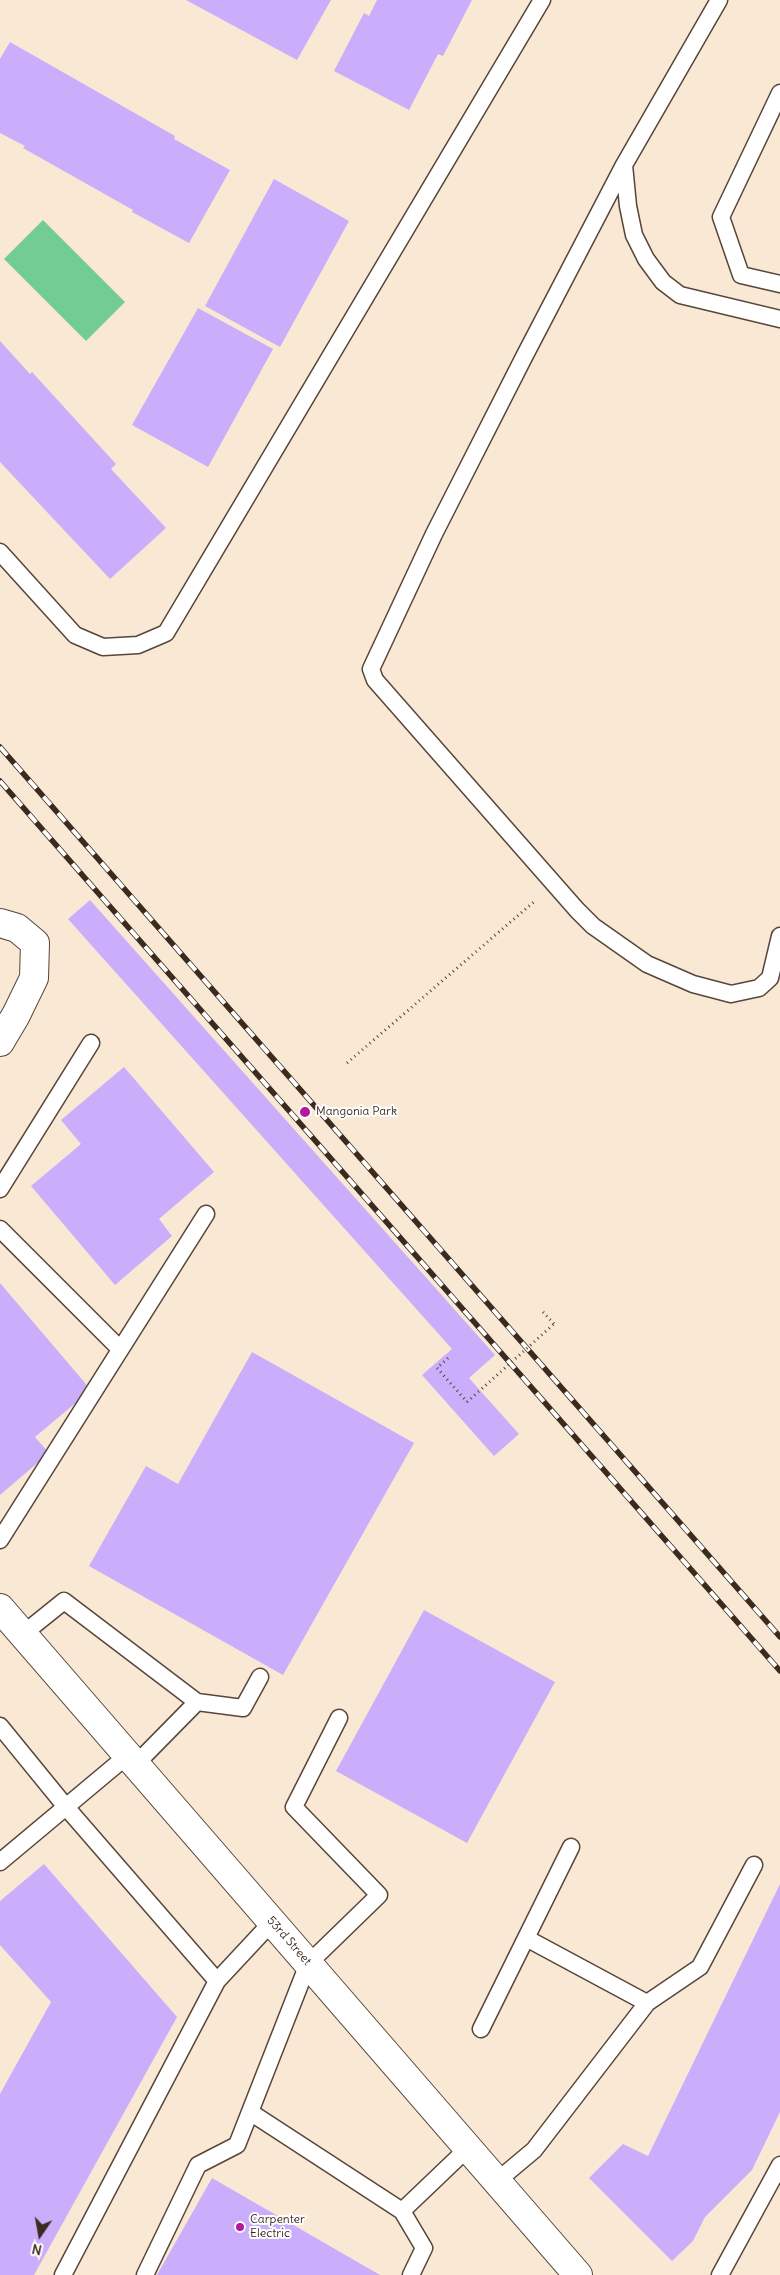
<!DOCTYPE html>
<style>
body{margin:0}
#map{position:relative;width:780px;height:2275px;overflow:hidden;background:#f8e8d4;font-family:Delius,sans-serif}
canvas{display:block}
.north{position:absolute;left:15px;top:2210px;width:50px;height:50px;-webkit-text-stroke:4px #fff;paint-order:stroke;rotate:192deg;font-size:14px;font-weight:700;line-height:20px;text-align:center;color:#3b2a1e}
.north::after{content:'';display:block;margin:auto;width:18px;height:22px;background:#3b2a1e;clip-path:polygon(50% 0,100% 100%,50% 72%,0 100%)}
</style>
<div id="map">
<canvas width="780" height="2275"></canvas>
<div class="north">N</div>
</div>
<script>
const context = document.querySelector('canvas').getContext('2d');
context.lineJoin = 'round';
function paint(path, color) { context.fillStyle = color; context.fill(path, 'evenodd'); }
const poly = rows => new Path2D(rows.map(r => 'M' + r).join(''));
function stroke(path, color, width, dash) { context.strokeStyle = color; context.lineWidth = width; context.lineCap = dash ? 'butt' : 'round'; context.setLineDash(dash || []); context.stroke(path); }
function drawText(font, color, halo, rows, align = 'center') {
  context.font = font + ' Delius,sans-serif'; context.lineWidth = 4; context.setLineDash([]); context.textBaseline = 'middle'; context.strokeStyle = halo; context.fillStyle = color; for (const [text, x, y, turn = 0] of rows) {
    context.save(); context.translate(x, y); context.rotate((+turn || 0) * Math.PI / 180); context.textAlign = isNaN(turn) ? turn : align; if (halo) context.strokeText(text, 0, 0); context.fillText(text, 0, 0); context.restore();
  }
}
paint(poly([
 [43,220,125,302,86,341,4,259]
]), '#73cc93');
paint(poly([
 [186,0,331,0,297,60],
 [377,0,472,0,443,56,438,54,409,110,334,71,364,13,369,16],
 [10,42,175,136,174,139,230,170,189,243,132,212,133,210,23,148,25,146,0,133,0,59],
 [274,179,349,221,280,347,205,306],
 [198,308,273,349,208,467,132,425],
 [0,341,30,374,32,372,116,464,111,469,166,528,110,579,0,462],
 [90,900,495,1355,469,1378,519,1434,494,1456,422,1375,452,1349,68,919],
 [124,1067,214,1172,159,1219,172,1236,115,1285,31,1186,81,1144,61,1120],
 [0,1283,91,1390,35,1437,49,1453,0,1495],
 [252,1352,414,1443,283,1675,89,1566,146,1466,178,1484],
 [424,1610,555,1682,467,1843,336,1771],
 [44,1864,177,2017,34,2275,0,2275,0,2094,51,2002,0,1945,0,1901],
 [780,1884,780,2112,752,2170,705,2217,693,2241,672,2261,589,2178,623,2144,648,2156],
 [212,2178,380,2275,157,2275]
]), '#caaefb');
const service = poly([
 [719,0,624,165,525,355,434,534,371,669,375,680,577,910,593,926,647,964,693,984,731,994,759,988,770,978,780,936],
 [780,93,721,217,741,275,780,284],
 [624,165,628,206,634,235,646,259,663,282,680,295,780,319],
 [0,552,75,635,103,647,138,645,166,633,542,0],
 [0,1189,91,1043],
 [0,1229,120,1349],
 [0,1540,206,1214],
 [23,1634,64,1601,197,1702],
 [0,1726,66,1807,217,1981,63,2275],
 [136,1764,197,1702,243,1708,260,1677],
 [0,1862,128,1755],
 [217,1981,272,1922],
 [647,2003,700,1967,754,1865],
 [481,2029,571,1847],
 [250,2112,402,2211,468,2148],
 [497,2181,534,2150,647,2003,526,1938],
 [402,2211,424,2248,411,2275],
 [145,2275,198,2165,237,2145,308,1964,379,1895,294,1807,339,1718],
 [720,2275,780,2165]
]);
const minor = poly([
 [0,923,17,928,35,943,34,978,16,1015,0,1042],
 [0,1608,578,2275]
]);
stroke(service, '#574639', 19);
stroke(minor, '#574639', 30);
stroke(poly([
 [347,1063,536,900],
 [543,1312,554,1324],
 [448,1358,437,1368,467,1402]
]), '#574639', 3, [1, 4]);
stroke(service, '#fff', 16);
stroke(minor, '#fff', 28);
const rail = poly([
 [0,747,780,1637],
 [0,781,780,1671]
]);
stroke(rail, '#3b2a1e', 5.5);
stroke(rail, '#fff', 4, [11]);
stroke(poly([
 [467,1402,554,1324]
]), '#574639', 3, [1, 4]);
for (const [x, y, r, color] of [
 [305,1112,6,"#b5179e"],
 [240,2227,5,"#b5179e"]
]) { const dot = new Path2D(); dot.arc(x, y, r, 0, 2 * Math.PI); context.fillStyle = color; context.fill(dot); stroke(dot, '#fff', 2); }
drawText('12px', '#3b2a1e', '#fff', [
 ["Mangonia Park",316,1112],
 ["Carpenter",250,2220],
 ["Electric",250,2234]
], 'left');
drawText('12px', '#3b2a1e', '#fff', [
 ["53rd Street",289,1941,49]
]);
</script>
